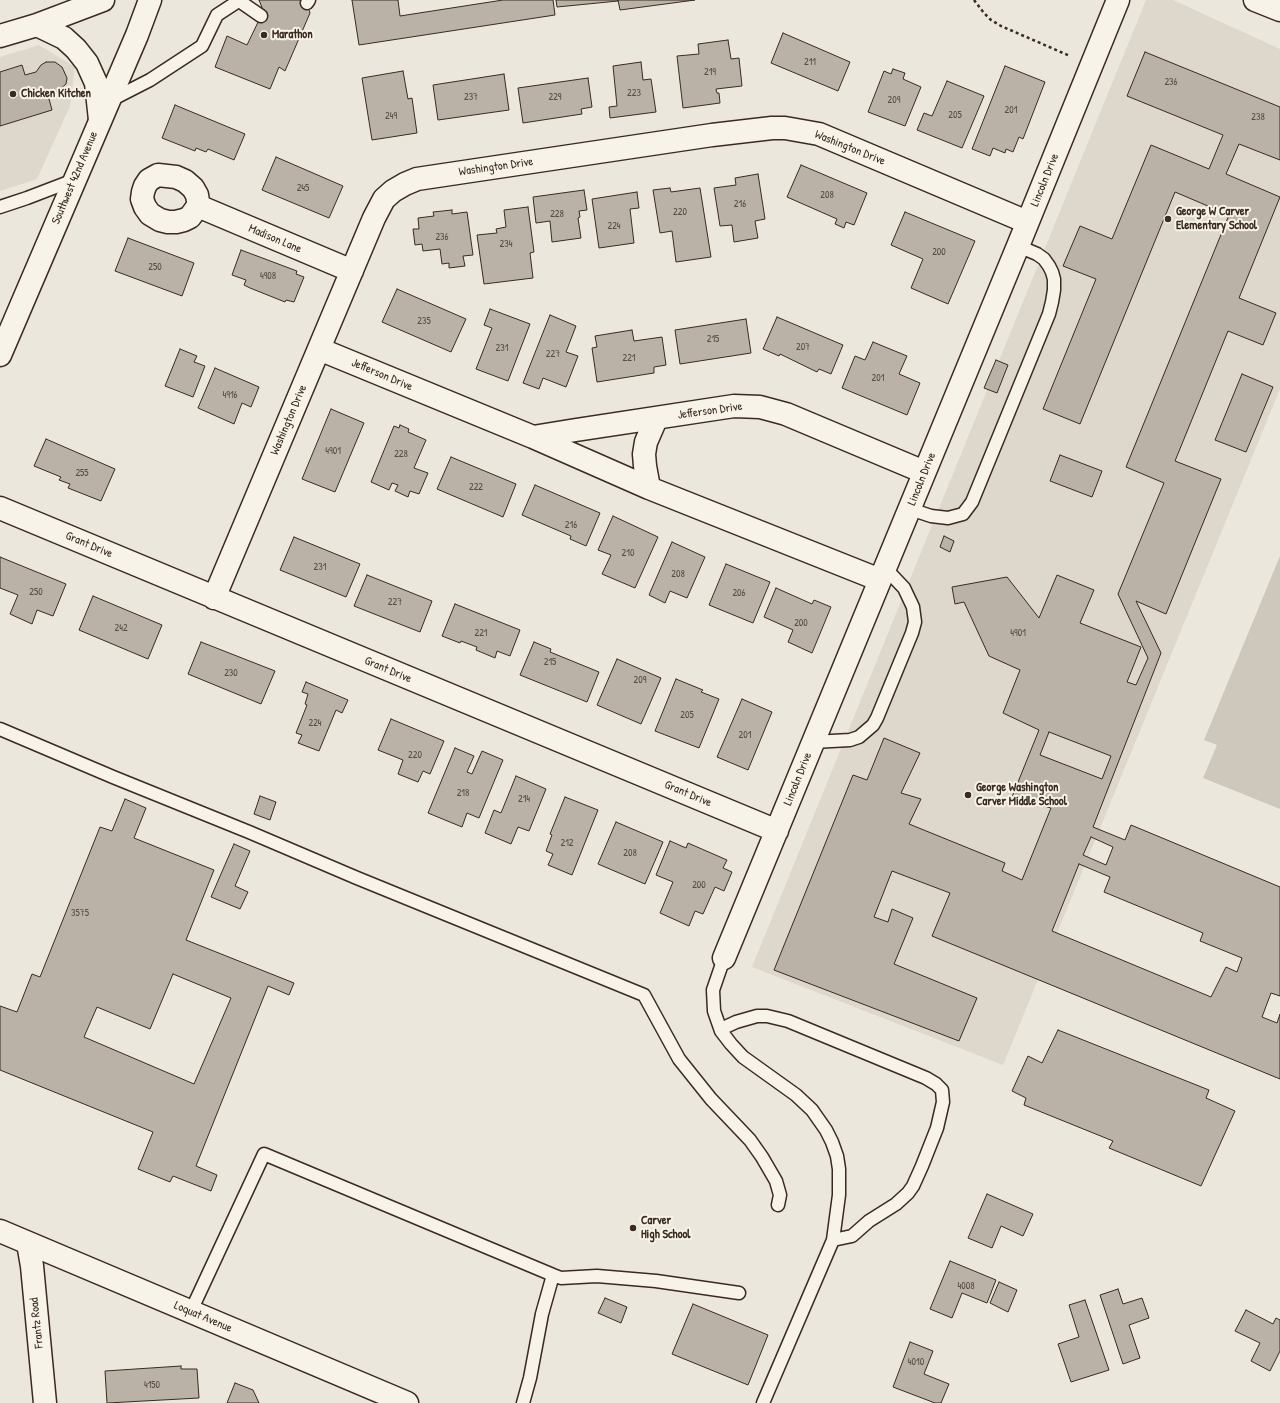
<!DOCTYPE html>
<style>
body{margin:0}
canvas{display:block;background:#ece7dc}
</style>
<canvas width="1280" height="1403"></canvas>
<script>
const context = document.querySelector('canvas').getContext('2d');
context.lineJoin = 'round';
function paint(path, color) { context.fillStyle = color; context.fill(path, 'evenodd'); }
const poly = rows => new Path2D(rows.map(r => 'M' + r).join(''));
function stroke(path, color, width, dash) { context.strokeStyle = color; context.lineWidth = width; context.lineCap = dash ? 'butt' : 'round'; context.setLineDash(dash || []); context.stroke(path); }
function drawText(font, color, halo, rows, align = 'center') {
  context.font = font + ' "Patrick Hand",sans-serif'; context.lineWidth = 4; context.setLineDash([]); context.textBaseline = 'middle'; context.strokeStyle = halo; context.fillStyle = color; for (const [text, x, y, turn = 0] of rows) {
    context.save(); context.translate(x, y); context.rotate((+turn || 0) * Math.PI / 180); context.textAlign = isNaN(turn) ? turn : align; if (halo) context.strokeText(text, 0, 0); context.fillText(text, 0, 0); context.restore();
  }
}
paint(poly([
 [1146,0,1173,0,1280,49,1280,389,1003,1065,752,967],
 [39,45,75,67,70,106,37,179,0,191,0,57]
]), '#ddd7cc');
paint(poly([
 [1280,556,1280,809,1203,778,1217,745,1204,740]
]), '#cec8bc');
const building = poly([
 [259,0,306,0,310,13,285,71,279,67,270,89,215,67,227,36,247,45,261,16,263,10,259,0],
 [352,0,398,0,400,16,503,0,553,0,555,15,359,45,352,0],
 [556,0,618,0,618,1,557,7,556,0],
 [618,0,695,0,620,10,618,0],
 [783,33,850,62,838,91,771,63,783,33],
 [728,40,731,59,739,58,742,86,716,89,717,93,719,93,720,103,683,108,677,56,699,54,698,44,728,40],
 [1145,52,1280,107,1280,160,1239,144,1226,174,1280,197,1239,298,1276,313,1263,345,1228,331,1175,461,1221,479,1166,614,1136,601,1161,653,1093,827,1125,840,1131,825,1280,887,1280,996,1271,993,1262,1017,1277,1023,1280,1014,1280,1079,932,936,950,893,892,871,874,917,888,922,892,909,913,918,894,964,977,998,959,1041,774,970,853,775,867,780,884,738,920,753,901,793,921,799,909,824,1005,863,1002,871,1022,880,1051,808,1012,797,1039,730,1003,713,1020,670,989,656,964,602,955,604,952,587,1007,577,1039,618,1057,575,1094,590,1080,623,1141,647,1127,682,1136,685,1148,658,1118,594,1164,483,1126,467,1229,215,1175,192,1080,424,1043,409,1096,279,1063,266,1080,226,1112,239,1151,145,1209,169,1223,135,1127,96,1145,52],
 [1049,732,1111,756,1102,779,1040,755,1049,732],
 [1091,837,1113,847,1106,865,1083,855,1091,837],
 [1079,864,1110,877,1104,892,1203,933,1200,941,1242,958,1237,972,1226,967,1211,997,1052,931,1079,864],
 [46,62,55,62,62,67,67,78,66,84,58,91,52,93,44,90,38,94,49,99,52,110,0,126,0,72,22,65,25,75,36,72,41,65,46,62],
 [641,62,643,80,651,79,656,112,610,118,609,107,617,106,613,66,641,62],
 [1005,66,1045,82,1023,139,1019,137,1013,152,1006,149,1005,153,993,148,990,156,972,149,1005,66],
 [893,69,905,73,903,79,921,87,905,126,868,112,884,71,891,74,893,69],
 [403,71,408,99,412,98,417,133,372,140,362,78,403,71],
 [504,74,509,110,438,120,433,85,504,74],
 [588,78,592,107,581,109,582,114,523,123,518,88,588,78],
 [947,81,984,96,962,148,917,130,924,113,932,116,947,81],
 [175,105,245,134,234,160,208,149,206,152,196,148,195,151,162,138,175,105],
 [276,157,343,186,329,218,262,190,276,157],
 [801,165,867,193,854,225,846,222,844,228,835,224,837,219,787,197,801,165],
 [758,174,765,219,755,221,758,238,734,242,732,225,720,226,714,188,736,185,735,178,758,174],
 [670,188,671,192,700,188,711,257,676,262,672,231,660,233,653,190,670,188],
 [584,190,587,210,579,211,580,217,578,218,581,238,552,242,550,221,536,223,533,197,584,190],
 [637,192,639,208,630,209,634,243,599,248,592,199,637,192],
 [528,207,534,252,530,253,533,278,484,284,477,235,497,233,496,229,506,227,504,210,528,207],
 [452,210,452,214,467,212,473,255,463,256,465,266,449,268,449,263,442,264,440,249,423,251,422,244,415,245,413,229,419,229,418,218,434,216,433,212,452,210],
 [905,212,975,241,948,304,911,288,923,259,891,245,905,212],
 [128,238,194,263,182,296,115,271,128,238],
 [241,250,297,271,296,274,304,277,294,302,286,300,285,302,250,288,244,285,246,280,232,275,241,250],
 [397,289,466,319,451,352,382,322,397,289],
 [490,309,530,324,508,381,476,369,492,328,484,325,490,309],
 [550,315,576,326,566,352,578,356,566,387,543,378,539,389,523,383,550,315],
 [777,317,843,345,831,374,819,369,817,372,780,354,779,356,763,349,777,317],
 [746,319,751,353,680,364,675,330,746,319],
 [632,330,634,341,662,337,666,365,654,367,654,373,597,382,592,348,597,347,595,336,632,330],
 [873,342,907,356,899,374,920,383,907,415,842,388,855,356,865,360,873,342],
 [180,349,197,356,194,362,205,366,193,397,165,386,180,349],
 [996,360,1008,365,997,393,984,388,996,360],
 [215,368,259,387,251,407,242,403,234,424,198,408,215,368],
 [1242,374,1273,387,1246,452,1215,440,1242,374],
 [331,409,364,423,335,492,302,479,331,409],
 [400,425,409,429,408,432,426,440,414,468,428,473,419,494,410,491,408,497,395,491,398,485,392,483,389,490,371,482,394,426,399,428,400,425],
 [46,439,115,469,101,501,68,488,70,484,59,480,61,477,34,466,46,439],
 [1060,455,1102,471,1092,497,1050,481,1060,455],
 [451,457,516,484,503,517,437,489,451,457],
 [535,485,600,513,586,546,570,539,571,536,522,515,535,485],
 [613,516,658,537,635,588,602,574,611,555,598,550,613,516],
 [944,536,954,541,950,552,940,547,944,536],
 [294,537,360,564,346,597,280,570,294,537],
 [672,542,705,557,687,598,670,591,665,603,649,595,672,542],
 [0,557,66,584,53,616,37,610,32,624,10,614,18,595,0,588,0,557],
 [726,564,770,582,753,623,709,605,726,564],
 [367,575,432,601,420,632,354,606,367,575],
 [776,588,812,604,814,600,831,607,812,653,788,642,793,630,764,617,776,588],
 [93,596,162,625,148,659,79,630,93,596],
 [455,604,520,630,510,656,497,651,495,658,476,650,477,647,461,641,460,643,442,636,455,604],
 [201,642,275,671,261,704,188,674,201,642],
 [534,642,551,649,550,652,599,672,587,702,520,675,534,642],
 [617,659,661,678,641,724,597,705,617,659],
 [676,679,703,690,701,692,719,699,699,748,655,731,676,679],
 [306,682,348,700,342,713,336,710,319,751,298,743,302,735,296,733,307,705,305,704,308,694,302,692,306,682],
 [742,699,772,712,748,770,717,757,742,699],
 [391,719,444,741,430,774,423,771,418,782,398,774,403,760,378,750,391,719],
 [455,748,474,756,467,772,472,774,482,751,503,760,479,818,467,813,462,827,428,813,455,748],
 [516,776,546,789,529,831,518,827,511,844,485,833,494,810,501,813,516,776],
 [260,796,276,802,270,820,254,814,260,796],
 [565,797,598,810,572,875,548,865,553,854,546,851,552,835,550,834,565,797],
 [125,799,146,808,134,838,214,870,186,940,294,983,289,995,268,986,196,1166,217,1175,211,1191,173,1176,170,1182,138,1169,153,1132,0,1070,0,1006,17,1012,32,974,40,977,100,827,112,831,125,799],
 [173,974,231,998,194,1084,84,1037,97,1007,150,1029,173,974],
 [616,822,663,842,645,884,598,864,616,822],
 [670,841,686,848,688,843,727,860,723,868,732,872,724,891,715,887,703,914,695,911,689,926,660,913,673,882,656,875,670,841],
 [234,844,250,851,235,886,248,892,240,909,211,897,234,844],
 [1058,1030,1209,1090,1206,1098,1235,1111,1201,1186,1109,1148,1113,1141,1024,1105,1026,1098,1012,1091,1028,1056,1042,1063,1058,1030],
 [987,1194,1033,1214,1023,1236,1001,1226,992,1248,968,1238,987,1194],
 [950,1261,996,1280,987,1303,962,1293,952,1318,930,1309,950,1261],
 [999,1282,1017,1290,1008,1312,990,1303,999,1282],
 [1118,1289,1123,1304,1142,1298,1149,1318,1129,1325,1140,1358,1123,1364,1100,1295,1118,1289],
 [605,1298,627,1307,621,1323,598,1313,605,1298],
 [1085,1300,1109,1370,1071,1382,1058,1344,1079,1337,1069,1305,1085,1300],
 [693,1304,768,1335,748,1385,672,1354,693,1304],
 [1246,1310,1273,1324,1276,1318,1280,1320,1280,1351,1270,1371,1251,1361,1260,1343,1235,1331,1246,1310],
 [910,1342,933,1351,924,1374,949,1384,941,1403,935,1403,893,1387,910,1342],
 [181,1366,181,1369,197,1369,199,1398,107,1403,105,1371,181,1366],
 [235,1383,253,1390,259,1403,227,1403,235,1383]
]);
paint(building, '#bab2a7');
stroke(building, '#3b2a1e', 1);
const service = poly([
 [238,0,261,16],
 [307,3,309,0],
 [109,101,150,80,202,46,217,15,240,0],
 [0,207,27,198,74,180],
 [910,509,931,516,948,518,963,514,972,502,1049,314,1052,302,1054,290,1054,279,1052,272,1049,266,1044,259,1037,254,1018,246],
 [0,729,113,777,249,832,357,878,644,995,679,1059,711,1099,750,1140,762,1157,776,1181,780,1195,778,1205],
 [813,742,850,740,859,737,873,725,877,718,912,633,915,622,913,607,904,588,885,568],
 [724,958,713,990,714,1011,721,1031,731,1044,743,1057,796,1095,812,1110,826,1130,832,1142,837,1156,839,1169,839,1195,833,1240,763,1403],
 [721,1029,736,1022,757,1016,767,1016,788,1021,926,1078,936,1084,942,1090,943,1102,937,1128,922,1166,913,1186,908,1193,896,1204,869,1221,852,1236,833,1240],
 [553,1275,561,1278,597,1276,656,1281,739,1293],
 [191,1311,264,1154,553,1275,542,1314,530,1378,523,1403]
]);
const minor = poly([
 [158,175,176,177,185,181,193,188,197,195,198,201,198,206,190,217,184,220,176,222,168,222,160,220,150,214,145,207,142,199,143,192,145,186,149,180,158,175],
 [198,206,352,271],
 [319,349,533,437,649,488,880,580],
 [533,437,576,430,734,406,760,407,786,414,924,472],
 [649,488,645,466,644,454,646,442,656,419],
 [0,508,777,831],
 [214,598,374,218,384,199,393,191,405,184,417,179,457,173,712,135,772,128,785,128,819,134,1027,222],
 [724,958,1018,246,1118,0],
 [0,1231,407,1403],
 [28,1243,32,1266,45,1403]
]);
const secondary = poly([
 [1255,0,1280,10],
 [0,355,137,35,150,0]
]);
const trunk = poly([
 [37,25,64,38,76,49,87,63,96,83,100,120],
 [0,36,37,25,103,0]
]);
stroke(service, '#3b2a1e', 15);
stroke(minor, '#3b2a1e', 25);
stroke(secondary, '#3b2a1e', 25);
stroke(trunk, '#3b2a1e', 25);
stroke(poly([
 [974,0,984,13,991,20,1001,26,1070,56]
]), '#3b2a1e', 2.5, [3, 3]);
stroke(service, '#f7f3e8', 12);
stroke(minor, '#f7f3e8', 22);
stroke(secondary, '#f7f3e8', 22);
stroke(trunk, '#f7f3e8', 22);
for (const [x, y, r, color] of [
 [264,35,4,"#3b2a1e"],
 [13,94,4,"#3b2a1e"],
 [1168,219,4,"#3b2a1e"],
 [968,795,4,"#3b2a1e"],
 [633,1228,4,"#3b2a1e"]
]) { const dot = new Path2D(); dot.arc(x, y, r, 0, 2 * Math.PI); context.fillStyle = color; context.fill(dot); stroke(dot, '#f7f3e8', 1.5); }
drawText('10px', '#5b4c40', null, [
 ["211",810,62],
 ["219",710,72],
 ["236",1171,82],
 ["223",634,93],
 ["237",471,97],
 ["229",555,97],
 ["209",894,100],
 ["201",1011,110],
 ["205",955,115],
 ["249",391,116],
 ["238",1258,117],
 ["245",303,188],
 ["208",827,195],
 ["216",740,204],
 ["220",680,212],
 ["228",557,214],
 ["224",614,226],
 ["236",442,237],
 ["234",506,244],
 ["200",939,252],
 ["250",155,267],
 ["4908",268,276],
 ["235",424,321],
 ["215",713,339],
 ["207",803,347],
 ["231",502,348],
 ["227",553,354],
 ["221",629,358],
 ["201",878,378],
 ["4916",230,395],
 ["4901",333,451],
 ["228",401,454],
 ["255",82,473],
 ["222",476,487],
 ["216",571,525],
 ["210",628,553],
 ["231",320,567],
 ["208",678,574],
 ["250",36,592],
 ["206",739,593],
 ["227",395,602],
 ["200",801,623],
 ["242",121,628],
 ["221",481,633],
 ["4901",1018,633],
 ["215",550,662],
 ["230",231,673],
 ["209",640,680],
 ["205",687,715],
 ["224",315,723],
 ["201",745,735],
 ["220",415,755],
 ["218",463,793],
 ["214",524,799],
 ["212",567,843],
 ["208",630,853],
 ["200",699,885],
 ["3575",80,913],
 ["4008",966,1286],
 ["4010",916,1362],
 ["4150",152,1385]
]);
drawText('bold 12px', '#3b2a1e', '#f7f3e8', [
 ["Marathon",272,35],
 ["Chicken Kitchen",21,94],
 ["George W Carver",1176,212],
 ["Elementary School",1176,226],
 ["George Washington",976,788],
 ["Carver Middle School",976,802],
 ["Carver",641,1221],
 ["High School",641,1235]
], 'left');
drawText('12px', '#3b2a1e', '#f7f3e8', [
 ["Washington Drive",850,148,22],
 ["Washington Drive",496,167,-8],
 ["Southwest 42nd Avenue",75,178,-67],
 ["Lincoln Drive",1045,180,-68],
 ["Madison Lane",275,239,23],
 ["Jefferson Drive",382,375,23],
 ["Jefferson Drive",710,411,-8],
 ["Washington Drive",289,420,-67],
 ["Lincoln Drive",922,479,-68],
 ["Grant Drive",89,545,23],
 ["Grant Drive",388,670,23],
 ["Lincoln Drive",798,779,-68],
 ["Grant Drive",688,794,23],
 ["Loquat Avenue",203,1317,23],
 ["Frantz Road",37,1323,-96]
]);
</script>
